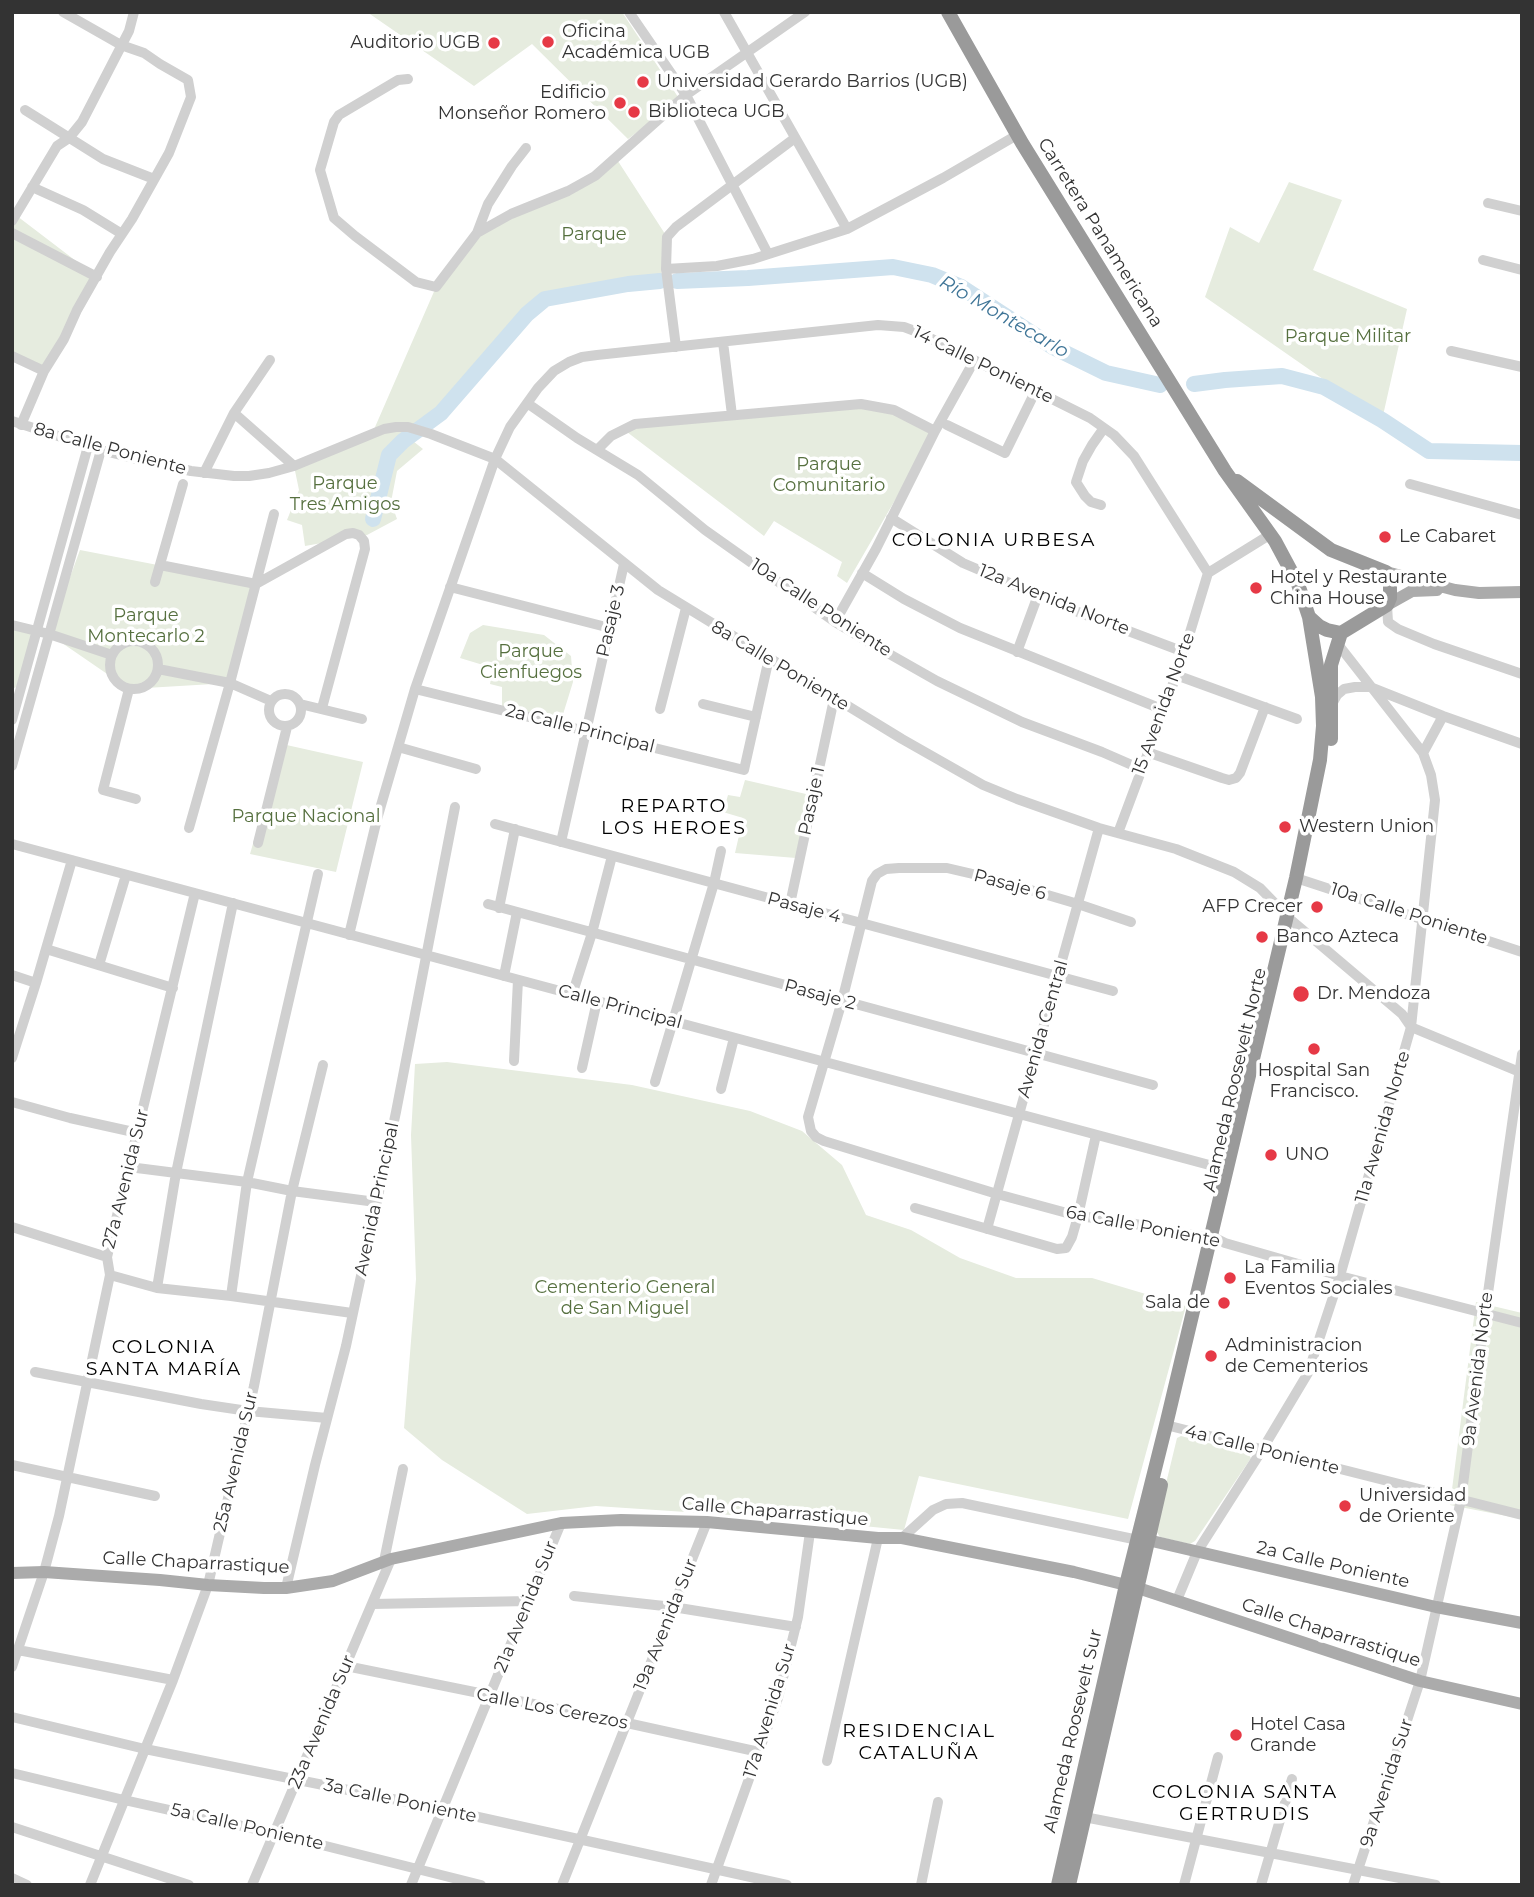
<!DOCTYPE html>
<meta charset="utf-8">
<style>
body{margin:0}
#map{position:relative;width:1534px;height:1897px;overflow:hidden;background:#fff;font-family:Montserrat,sans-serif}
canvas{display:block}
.frame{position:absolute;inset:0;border:14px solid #333;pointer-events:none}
</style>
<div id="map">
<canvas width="1534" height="1897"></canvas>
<div class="frame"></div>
</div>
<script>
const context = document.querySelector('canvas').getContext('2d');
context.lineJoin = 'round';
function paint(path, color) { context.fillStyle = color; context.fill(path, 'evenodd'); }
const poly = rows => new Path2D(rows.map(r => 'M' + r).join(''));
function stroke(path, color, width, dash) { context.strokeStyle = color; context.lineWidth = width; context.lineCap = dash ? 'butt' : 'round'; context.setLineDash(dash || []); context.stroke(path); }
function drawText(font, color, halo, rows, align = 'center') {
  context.font = font + ' Montserrat,sans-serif'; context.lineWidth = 7; context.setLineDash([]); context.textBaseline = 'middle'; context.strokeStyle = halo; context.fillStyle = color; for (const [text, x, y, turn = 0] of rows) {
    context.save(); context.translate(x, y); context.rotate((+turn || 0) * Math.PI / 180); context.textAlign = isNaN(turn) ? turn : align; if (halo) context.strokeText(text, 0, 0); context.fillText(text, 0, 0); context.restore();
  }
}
paint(poly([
 [367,12,622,12,680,100,628,139,532,44,474,86],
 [616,158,667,237,660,281,545,299,493,355,441,413,399,430,423,449,397,471,391,502,397,519,367,535,305,546,302,525,287,520,299,490,294,466,372,434,436,287,487,227,540,204],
 [1289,182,1342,200,1313,270,1407,309,1382,420,1205,297,1230,227,1259,243],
 [17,216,97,277,44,371,12,355,12,222],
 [861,404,894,410,935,431,847,583,837,576,842,562,774,521,764,536,623,429],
 [80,550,256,584,230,683,129,689,49,634],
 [12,625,38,632,24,677,15,688,12,687],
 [483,625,544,635,571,656,573,682,560,724,502,709,502,687,490,684,493,668,460,658,470,633],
 [282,744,363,762,336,872,250,854],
 [745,780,806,794,806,816,796,858,735,853,743,818,723,812,728,795,740,797],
 [447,1062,632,1085,750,1111,802,1131,842,1165,866,1215,911,1230,960,1258,1016,1278,1092,1278,1186,1306,1128,1519,919,1476,904,1530,791,1519,596,1506,527,1514,442,1460,404,1428,416,1279,411,1135,415,1064],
 [1476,1302,1522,1313,1522,1519,1450,1505],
 [1181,1436,1247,1453,1251,1458,1195,1541,1190,1544,1160,1537,1155,1529,1177,1438]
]), '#e6ecdf');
stroke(poly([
 [677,281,748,278,893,267,932,275,961,287,1053,347,1106,373,1160,385],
 [1194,384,1225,380,1282,376,1324,387,1382,420,1429,451,1522,453],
 [373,519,389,455,403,441,441,413,527,314,545,299,628,284,660,281]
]), '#cfe2ee', 16);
stroke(poly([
 [629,12,686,95,768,254],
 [724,12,847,229],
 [408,79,398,80,339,115,334,122,320,170,334,218,355,236,416,282,436,287,477,233,511,214,568,191,595,176,686,95,805,12],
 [25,110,103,159,154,179],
 [32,187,83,210,122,234],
 [1488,203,1522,211],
 [12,221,57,146,69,138,82,122,129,31,134,12],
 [12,233,97,277],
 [477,233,488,204,512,166,526,148],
 [1483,260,1522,270],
 [666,269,717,266,753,259,847,229,943,178,1017,135],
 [723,342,732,415],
 [676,347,666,269,667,237,676,227,795,138],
 [1451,351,1522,367],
 [12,356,44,371],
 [527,403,577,438,638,475,705,530,835,622,870,643,937,681,1022,722,1102,752,1141,769],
 [234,413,294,466],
 [12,421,101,450,136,459,191,471,234,476,249,476,269,473,294,466,384,429,396,427,408,427,431,434,495,459,658,590,902,739,983,785,1017,799,1099,828,1176,849,1234,872,1260,888,1291,920,1402,1014,1411,1027,1522,1073],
 [21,425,44,371,64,339,77,310,110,252,132,219,169,153,191,97,188,80,160,64,144,53,121,45,63,12],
 [947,425,1005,453,1036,390],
 [597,450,611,436,635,424,861,404,894,410,935,431],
 [204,473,234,413,270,360],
 [1410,484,1522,515],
 [1101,505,1091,502,1085,496,1076,482,1083,461,1092,445,1104,428],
 [891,518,963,563,1078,612,1184,652],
 [160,565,256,584,346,534,353,533,359,535,364,541,365,549,322,708],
 [862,573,904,599,960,628,1164,710],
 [1208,573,1271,534],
 [155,582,183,484],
 [450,587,610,628],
 [1387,605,1388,622,1398,629,1434,644,1522,674],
 [835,622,876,549,935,431,974,361],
 [12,625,49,634,112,655],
 '110 665a24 24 0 1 1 48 0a24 24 0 1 1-48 0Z',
 [1017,652,1038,595],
 [158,669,230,683,271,701],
 [1176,675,1297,719],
 [129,689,103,790,136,799],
 [415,689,744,770,769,658],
 '269 710a16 16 0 1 1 32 0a16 16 0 1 1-32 0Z',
 [300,704,362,719],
 [703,704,756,717],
 [1332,704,1337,695,1344,689,1355,687,1370,687,1443,716,1522,744],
 [660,709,686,608],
 [12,720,88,446],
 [398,747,476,769],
 [1147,752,1222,778,1229,780,1236,778,1240,773,1265,707],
 [1423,753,1443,716],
 [12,766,101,450],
 [495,824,1113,991],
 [189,828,230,683,274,514],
 [1118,833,1164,710,1184,652,1208,573],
 [561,842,624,564],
 [258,843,287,727],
 [12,844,1228,1170],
 [1296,878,1522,952],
 [488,904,1153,1085],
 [790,904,834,699],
 [499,908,515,829],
 [1131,922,1078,904,990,878,947,868,899,868,886,869,877,874,872,881,842,1001,808,1117,811,1131,816,1137,824,1141,997,1194,1078,1216,1119,1221,1204,1237,1211,1236,1225,1243,1340,1276,1522,1323],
 [349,935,377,819,415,689,495,459,510,427,538,388,554,371,569,362,582,357,597,355,878,325,904,327,920,333,1090,418,1114,435,1134,456,1208,573],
 [46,949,173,988],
 [99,965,126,875],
 [12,975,36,983],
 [504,976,517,912],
 [572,995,592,933,612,856],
 [12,1058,36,983,72,860],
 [514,1061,518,980],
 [582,1068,597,1001],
 [655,1082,714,883,721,851],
 [721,1089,734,1038],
 [12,1102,70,1118,138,1133],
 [129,1167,247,1182,292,1191,376,1202],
 [915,1208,1057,1249,1066,1248,1072,1237,1078,1216,1096,1135],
 [12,1227,107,1257],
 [987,1229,1099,828],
 [110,1275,157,1288,231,1296,352,1313],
 [157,1288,176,1173,233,903],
 [231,1296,247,1182,318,874],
 [35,1372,201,1404,248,1411,327,1418],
 [1166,1425,1522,1515],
 [12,1465,155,1496],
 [902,1538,933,1510,946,1504,962,1503,1138,1540],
 [384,1561,403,1469],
 [286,1588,315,1465,346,1346,396,1112,455,807],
 [574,1596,673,1607,796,1627],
 [1177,1600,1197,1552,1262,1450,1308,1373,1340,1276,1411,1027,1435,800,1431,775,1423,753,1337,643],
 [372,1604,529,1601],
 [18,1650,173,1680],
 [346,1666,627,1723,759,1752],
 [12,1667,44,1572,59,1516,110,1275,107,1257,195,893],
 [12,1717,145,1749,442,1809,787,1885],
 [827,1761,878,1538],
 [12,1773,124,1800,274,1833,481,1885],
 [1079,1816,1436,1885],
 [12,1827,189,1885],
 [12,1878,27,1885],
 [90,1885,173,1680,208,1585,254,1386,292,1191,323,1065],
 [252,1885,391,1559],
 [411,1885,561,1523],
 [562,1885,707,1522],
 [711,1885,778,1698,798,1617,810,1532],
 [921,1885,938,1802],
 [1184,1885,1218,1757],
 [1261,1885,1292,1779],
 [1353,1885,1420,1681,1461,1500,1485,1314,1522,1054]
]), '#d0d0d0', 10);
stroke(poly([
 [1386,572,1455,590,1479,593,1522,592],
 [1387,605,1412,591,1437,590],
 [1139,1538,1436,1607,1522,1623],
 [12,1573,44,1572,160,1580,208,1585,264,1588,286,1588,333,1581,391,1559,561,1523,621,1520,707,1522,878,1538,902,1538,1074,1572,1138,1588,1420,1681,1522,1704]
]), '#ababab', 12);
stroke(poly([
 [948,12,1022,143,1225,471,1275,541,1298,584,1309,617,1322,697,1323,726,1320,760,1296,878,1166,1425,1126,1585,1058,1885],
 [1237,481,1331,550,1386,572,1390,583,1390,598,1387,605,1341,633,1331,665,1331,739],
 [1309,617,1319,626,1327,630,1341,633],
 [1069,1885,1161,1485]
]), '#9a9a9a', 14);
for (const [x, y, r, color] of [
 [548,42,7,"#e63946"],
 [494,43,7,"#e63946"],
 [643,82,7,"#e63946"],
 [620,103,7,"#e63946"],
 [634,112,7,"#e63946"],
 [1385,537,7,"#e63946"],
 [1256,588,7,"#e63946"],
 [1285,827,7,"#e63946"],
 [1317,907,7,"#e63946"],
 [1262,937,7,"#e63946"],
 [1301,994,9,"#e63946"],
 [1314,1049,7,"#e63946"],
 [1271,1155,7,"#e63946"],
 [1230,1278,7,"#e63946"],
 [1224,1303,7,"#e63946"],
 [1211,1356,7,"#e63946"],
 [1345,1506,7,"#e63946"],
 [1236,1735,7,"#e63946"]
]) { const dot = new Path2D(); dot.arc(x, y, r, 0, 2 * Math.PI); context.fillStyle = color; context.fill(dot); stroke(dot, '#fff', 2.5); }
drawText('18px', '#333', '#fff', [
 ["Oficina",562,32],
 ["Académica UGB",562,53],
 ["Auditorio UGB",480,43,"right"],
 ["Universidad Gerardo Barrios (UGB)",657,82],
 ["Edificio",606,93,"right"],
 ["Monseñor Romero",606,114,"right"],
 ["Biblioteca UGB",648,112],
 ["Le Cabaret",1399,537],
 ["Hotel y Restaurante",1270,578],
 ["China House",1270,599],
 ["Western Union",1299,827],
 ["AFP Crecer",1303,907,"right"],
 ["Banco Azteca",1276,937],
 ["Dr. Mendoza",1317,994],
 ["Hospital San",1314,1071,"center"],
 ["Francisco.",1314,1092,"center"],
 ["UNO",1285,1155],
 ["La Familia",1244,1268],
 ["Eventos Sociales",1244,1289],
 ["Sala de",1210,1303,"right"],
 ["Administracion",1225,1346],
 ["de Cementerios",1225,1367],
 ["Universidad",1359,1496],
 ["de Oriente",1359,1517],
 ["Hotel Casa",1250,1725],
 ["Grande",1250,1746]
], 'left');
drawText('18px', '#333', '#fff', [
 ["Carretera Panamericana",1100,233,58],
 ["14 Calle Poniente",983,365,26],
 ["8a Calle Poniente",110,449,15],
 ["12a Avenida Norte",1054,600,22],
 ["10a Calle Poniente",821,608,33],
 ["Pasaje 3",611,621,-77],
 ["8a Calle Poniente",780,666,31],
 ["15 Avenida Norte",1164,704,-70],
 ["2a Calle Principal",580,729,14],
 ["Pasaje 1",812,801,-78],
 ["Pasaje 6",1010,885,15],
 ["Pasaje 4",804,908,15],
 ["10a Calle Poniente",1409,914,18],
 ["Pasaje 2",820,995,15],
 ["Calle Principal",620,1007,15],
 ["Avenida Central",1043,1029,-74],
 ["Alameda Roosevelt Norte",1235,1080,-77],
 ["11a Avenida Norte",1383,1127,-74],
 ["27a Avenida Sur",126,1179,-76],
 ["Avenida Principal",377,1199,-78],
 ["6a Calle Poniente",1143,1227,11],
 ["9a Avenida Norte",1478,1369,-83],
 ["4a Calle Poniente",1262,1450,14],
 ["25a Avenida Sur",236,1462,-77],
 ["Calle Chaparrastique",775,1512,5],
 ["Calle Chaparrastique",196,1563,3],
 ["2a Calle Poniente",1333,1565,13],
 ["21a Avenida Sur",526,1607,-68],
 ["19a Avenida Sur",666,1625,-68],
 ["Calle Chaparrastique",1331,1633,18],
 ["Calle Los Cerezos",552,1709,11],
 ["17a Avenida Sur",770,1711,-73],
 ["23a Avenida Sur",322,1722,-67],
 ["Alameda Roosevelt Sur",1073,1731,-77],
 ["9a Avenida Sur",1387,1783,-72],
 ["3a Calle Poniente",400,1801,12],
 ["5a Calle Poniente",247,1827,13]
]);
drawText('18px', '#56703f', '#fff', [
 ["Parque",594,235],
 ["Parque Militar",1348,337],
 ["Parque",829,465],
 ["Comunitario",829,486],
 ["Parque",345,484],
 ["Tres Amigos",345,505],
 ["Parque",146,616],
 ["Montecarlo 2",146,637],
 ["Parque",531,652],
 ["Cienfuegos",531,673],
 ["Parque Nacional",306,817],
 ["Cementerio General",625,1288],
 ["de San Miguel",625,1309]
]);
drawText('italic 19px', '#3f7597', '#fff', [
 ["Río Montecarlo",1004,317,30]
]);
context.letterSpacing = '2px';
drawText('19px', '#000', '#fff', [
 ["COLONIA URBESA",994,540],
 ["REPARTO",674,806],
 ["LOS HEROES",674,828],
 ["COLONIA",164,1347],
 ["SANTA MARÍA",164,1369],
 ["RESIDENCIAL",919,1731],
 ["CATALUÑA",919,1753],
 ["COLONIA SANTA",1245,1792],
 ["GERTRUDIS",1245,1814]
]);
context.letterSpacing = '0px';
</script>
